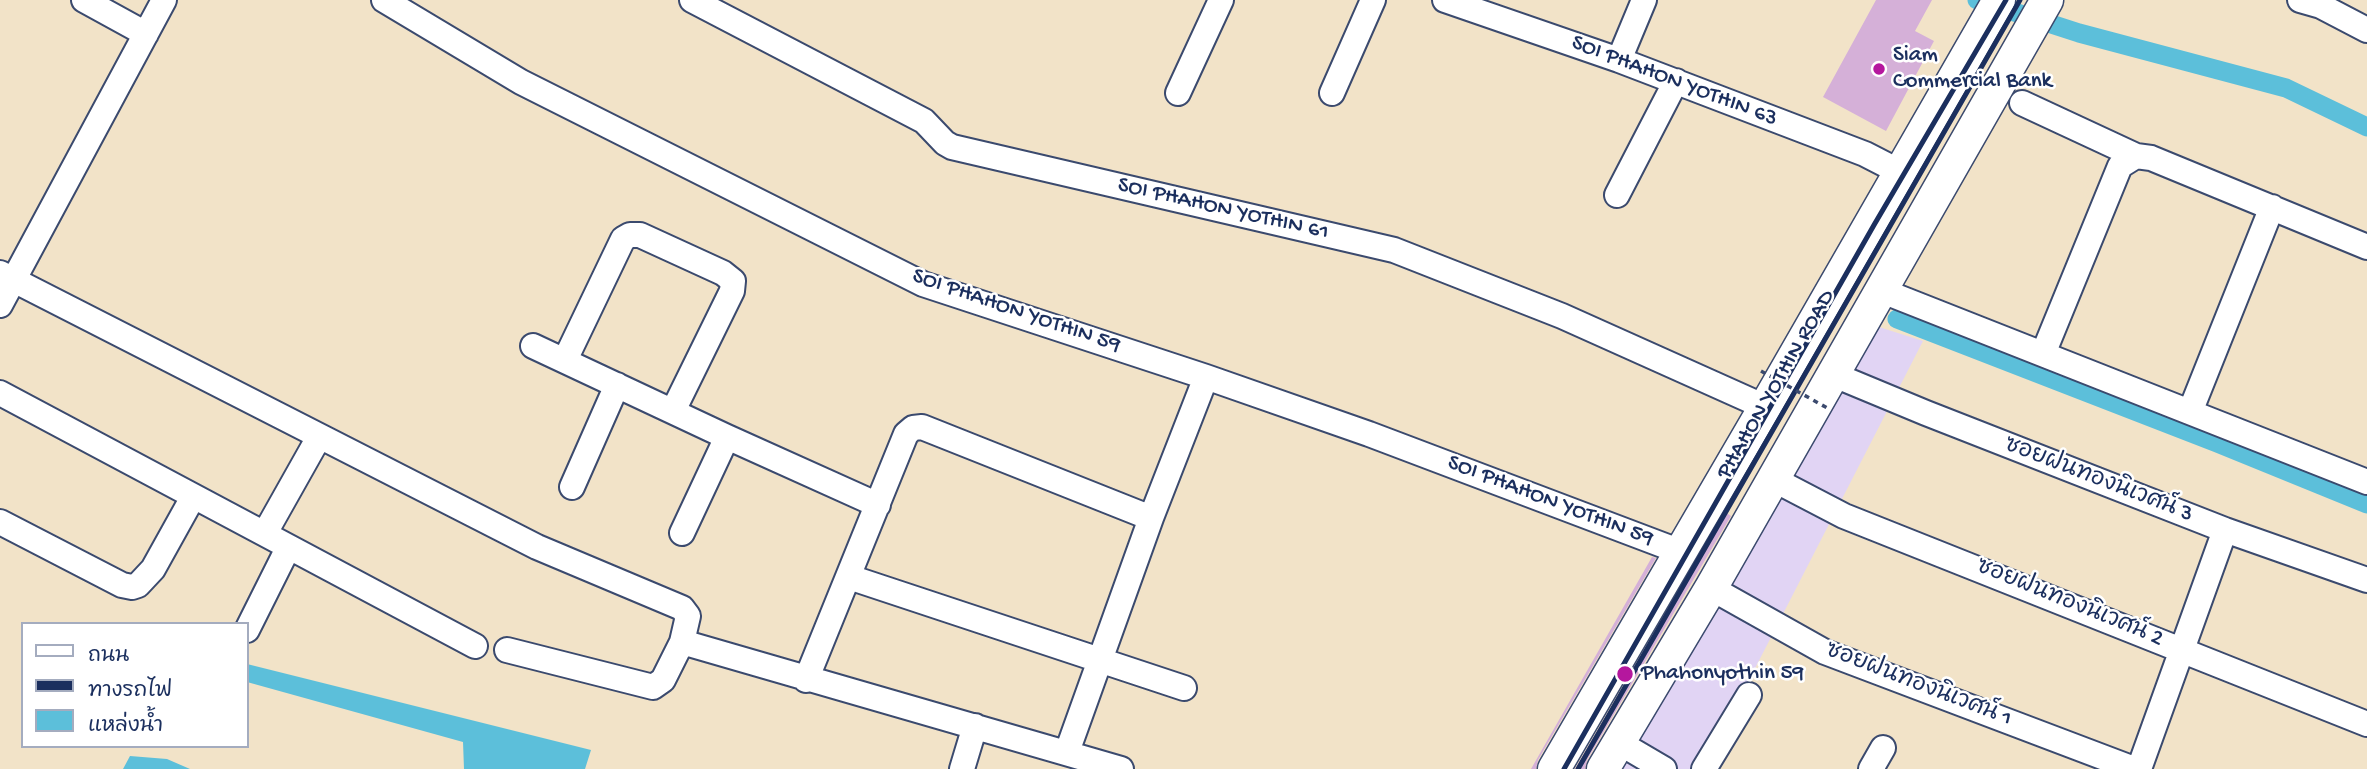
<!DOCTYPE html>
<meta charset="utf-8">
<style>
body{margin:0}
#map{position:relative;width:2367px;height:769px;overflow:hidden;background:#f2e3c8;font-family:"Gochi Hand","Playpen Sans Thai",sans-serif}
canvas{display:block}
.legend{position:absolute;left:21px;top:622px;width:228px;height:126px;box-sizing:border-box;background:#fff;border:2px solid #a4acbf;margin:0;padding:9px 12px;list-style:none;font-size:21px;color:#1b2f5e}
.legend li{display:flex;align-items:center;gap:14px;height:35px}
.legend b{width:35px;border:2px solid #a4acbf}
</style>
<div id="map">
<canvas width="2367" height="769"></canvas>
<ul class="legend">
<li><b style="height:9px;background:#fff"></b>ถนน</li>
<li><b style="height:9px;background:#1b2f5e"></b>ทางรถไฟ</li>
<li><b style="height:19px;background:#5cbfda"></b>แหล่งน้ำ</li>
</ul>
</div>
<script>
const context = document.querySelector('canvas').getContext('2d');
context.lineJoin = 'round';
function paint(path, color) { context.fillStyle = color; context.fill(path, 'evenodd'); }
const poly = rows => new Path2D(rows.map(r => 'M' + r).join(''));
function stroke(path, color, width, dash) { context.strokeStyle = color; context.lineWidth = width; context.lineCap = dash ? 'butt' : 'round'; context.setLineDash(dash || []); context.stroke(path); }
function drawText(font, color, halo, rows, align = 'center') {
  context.font = font + ' "Gochi Hand","Playpen Sans Thai",sans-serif'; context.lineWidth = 5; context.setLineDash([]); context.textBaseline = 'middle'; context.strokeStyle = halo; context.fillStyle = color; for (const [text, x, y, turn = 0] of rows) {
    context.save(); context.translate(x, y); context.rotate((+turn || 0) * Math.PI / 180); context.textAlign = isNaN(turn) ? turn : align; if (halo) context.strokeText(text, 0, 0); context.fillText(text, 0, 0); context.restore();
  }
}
paint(poly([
 [1879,327,1923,341,1747,684,1760,690,1716,769,1622,769]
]), '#e1d4f4');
paint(poly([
 [247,664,591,750,585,769,464,769,463,742,247,682],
 [130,756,167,759,190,769,123,769]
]), '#5cbfda');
stroke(poly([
 [1977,0,2079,33,2286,88,2367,127],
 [1897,319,2217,443,2367,504]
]), '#5cbfda', 19);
paint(poly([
 [1876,0,1932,0,1915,31,1934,41,1886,131,1823,97],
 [1725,512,1731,516,1587,760,1585,769,1575,769],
 [1652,557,1656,558,1538,760,1536,769,1531,769]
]), '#d5b0d8');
const minor = poly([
 [84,0,146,34],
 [384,0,521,82,923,284,1206,377,1369,434,1681,552],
 [692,0,924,121,945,143,952,147,1394,250,1562,316,1765,407],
 [1445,0,1619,60,1865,154,1900,172],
 [2300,0,2321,6,2367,30],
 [1619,60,1644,0],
 [1178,93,1221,0],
 [1332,93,1373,0],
 [2022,103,2136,156],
 [1617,195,1676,81],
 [0,273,537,547,682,608,688,616,682,642,663,680,653,687,507,650],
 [1880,290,2367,482],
 [0,305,164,0],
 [533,346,727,437,878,505],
 [2043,354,2120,166,2136,156,2151,158,2367,247],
 [565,360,623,239,630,235,640,235,723,273,733,281,732,291,673,411],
 [1832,374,1926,413,2225,530,2367,580],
 [0,393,475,646],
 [2190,412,2272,207],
 [1773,479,1844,516,2367,724],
 [572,487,617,385],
 [0,522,122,585,132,587,138,585,153,569,193,497],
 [265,533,319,437],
 [682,533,727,437],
 [849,577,1184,688],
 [1711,588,1825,652,2134,769],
 [247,630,288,548],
 [682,642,1121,769],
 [806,680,906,434,913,428,922,427,1151,518],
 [1618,742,1664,769],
 [1067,752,1151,518,1206,377],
 [962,769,975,726],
 [1704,769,1749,695],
 [1871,769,1883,748],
 [2139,769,2225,530]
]);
const major = poly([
 [1554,769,1765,407,1999,0],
 [1603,769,1711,588,2047,0]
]);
stroke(minor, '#3b4a6e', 28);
stroke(major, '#3b4a6e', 35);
stroke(minor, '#fff', 24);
stroke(major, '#fff', 32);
stroke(poly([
 [1564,769,1874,225,2006,0],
 [1578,769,2020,0]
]), '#1b2f5e', 5);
stroke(poly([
 [1761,371,1829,409]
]), '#3b4a6e', 3.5, [5, 5]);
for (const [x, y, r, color] of [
 [1879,69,7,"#b5179e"],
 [1625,674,9,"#b5179e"]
]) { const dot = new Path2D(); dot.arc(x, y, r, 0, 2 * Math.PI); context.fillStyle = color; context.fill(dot); stroke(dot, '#fff', 2.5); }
drawText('23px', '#1b2f5e', '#fff', [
 ["Siam",1893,56],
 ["Commercial Bank",1893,82],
 ["Phahonyothin 59",1641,674]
], 'left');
drawText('23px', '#1b2f5e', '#fff', [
 ["SOI PHAHON YOTHIN 63",1674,82,21],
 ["SOI PHAHON YOTHIN 61",1223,210,13],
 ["SOI PHAHON YOTHIN 59",1016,312,19],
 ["PHAHON YOTHIN ROAD",1777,385,-60],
 ["ซอยฝนทองนิเวศน์ 3",2098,481,21],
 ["SOI PHAHON YOTHIN 59",1550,502,21],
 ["ซอยฝนทองนิเวศน์ 2",2069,604,22],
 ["ซอยฝนทองนิเวศน์ 1",1918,686,21]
]);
</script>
